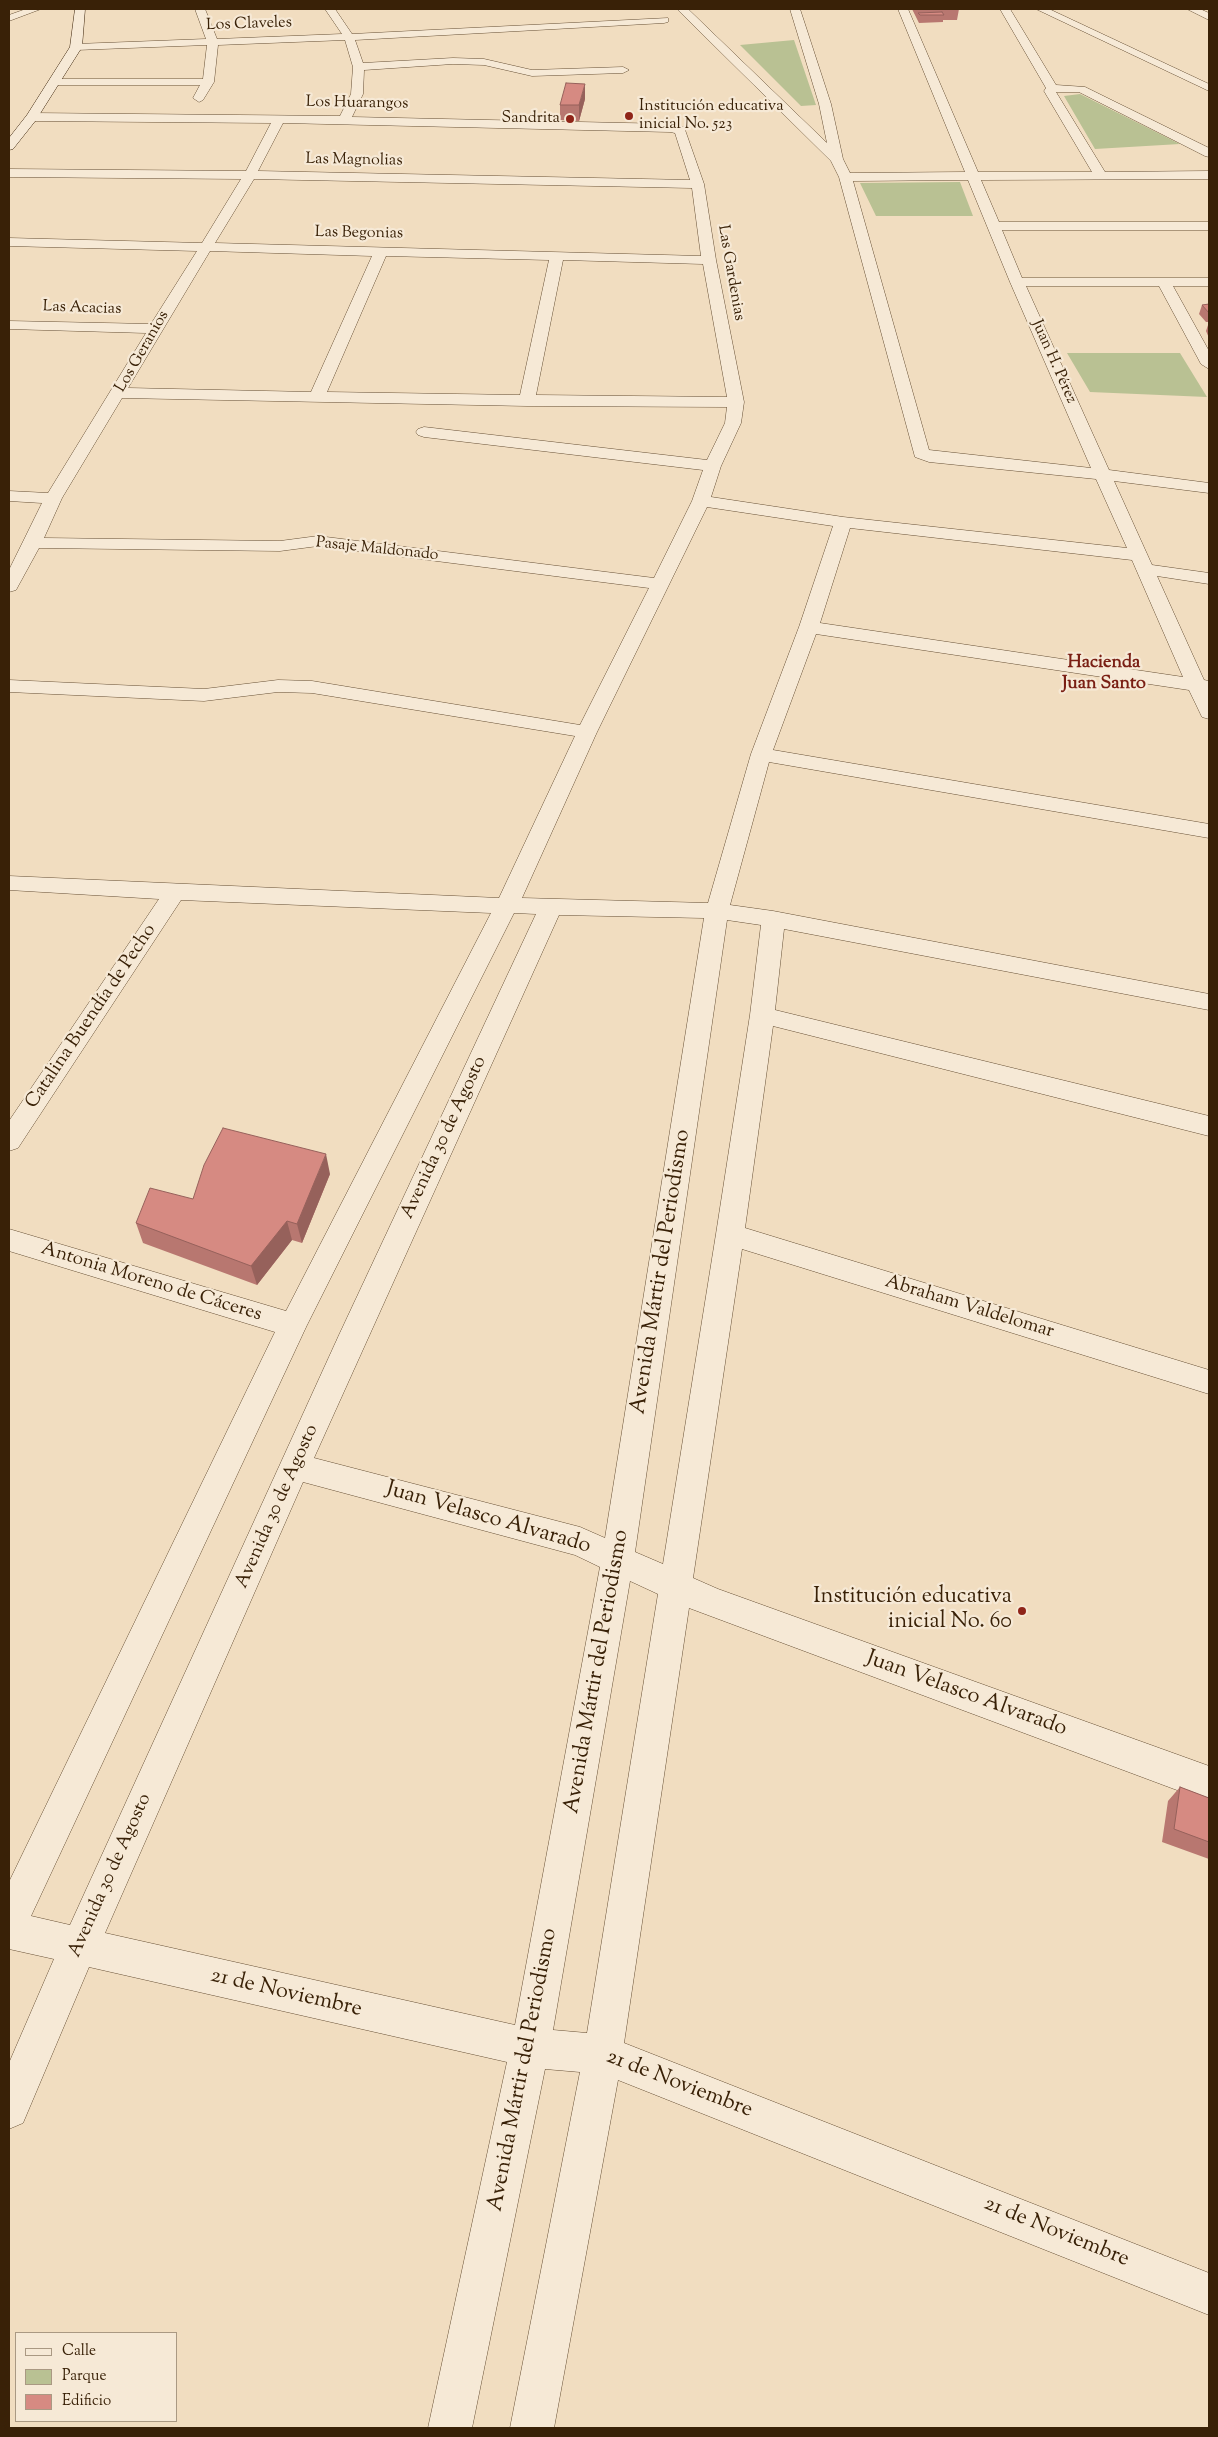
<!DOCTYPE html>
<meta charset="utf-8">
<style>
body{margin:0}
#map{position:relative;width:1218px;height:2437px;overflow:hidden;background:#f1ddc0;font-family:"Sorts Mill Goudy",serif}
canvas{display:block}
.frame{position:absolute;inset:0;border:10px solid #392107;pointer-events:none}
.legend{position:absolute;left:15px;top:2332px;width:162px;height:90px;box-sizing:border-box;background:#f6e9d6;border:1px solid #aa9983;margin:0;padding:6px 9px;list-style:none;font-size:15px;color:#392107}
.legend li{display:flex;align-items:center;gap:10px;height:25px}
.legend b{width:25px;border:1px solid #aa9983}
</style>
<div id="map">
<canvas width="1218" height="2437"></canvas>
<div class="frame"></div>
<ul class="legend">
<li><b style="height:6px;background:#f6e9d6"></b>Calle</li>
<li><b style="height:14px;background:#b9c193"></b>Parque</li>
<li><b style="height:14px;background:#d68a82"></b>Edificio</li>
</ul>
</div>
<script>
const context = document.querySelector('canvas').getContext('2d');
context.lineJoin = 'round';
function paint(path, color) { context.fillStyle = color; context.fill(path, 'evenodd'); }
const poly = rows => new Path2D(rows.map(r => 'M' + r).join(''));
function stroke(path, color, width, dash) { context.strokeStyle = color; context.lineWidth = width; context.lineCap = dash ? 'butt' : 'round'; context.setLineDash(dash || []); context.stroke(path); }
function drawText(font, color, halo, rows, align = 'center') {
  context.font = font + ' "Sorts Mill Goudy",serif'; context.lineWidth = 4.5; context.setLineDash([]); context.textBaseline = 'middle'; context.strokeStyle = halo; context.fillStyle = color; for (const [text, x, y, turn = 0] of rows) {
    context.save(); context.translate(x, y); context.rotate((+turn || 0) * Math.PI / 180); context.textAlign = isNaN(turn) ? turn : align; if (halo) context.strokeText(text, 0, 0); context.fillText(text, 0, 0); context.restore();
  }
}
paint(poly([
 [794,40,816,105,801,106,740,45],
 [1080,94,1180,144,1095,149,1064,96],
 [960,182,973,216,876,216,860,183],
 [1067,353,1180,353,1207,397,1090,392]
]), '#b9c193');
const street = poly([
 [26,9,41,9,9,21,9,15,26,9],
 [195,9,205,9,217,39,342,34,325,9,335,9,352,34,668,18,668,22,664,23,355,40,363,63,453,58,484,59,532,70,623,67,629,70,623,73,532,76,484,65,453,64,364,70,363,94,352,117,670,124,684,127,704,184,716,260,744,402,741,423,721,466,711,497,843,517,1127,548,1096,479,929,462,915,457,839,177,831,161,677,9,688,9,827,143,819,104,790,9,800,9,831,104,843,159,850,173,965,172,898,9,908,9,978,172,1092,172,1044,91,1046,88,1000,9,1010,9,1056,85,1085,87,1209,148,1209,157,1205,156,1079,92,1056,92,1105,172,1209,171,1209,179,981,180,999,222,1209,222,1209,230,1002,230,1022,278,1209,278,1209,286,1173,286,1209,351,1209,369,1201,364,1159,286,1026,286,1109,470,1209,483,1209,493,1114,481,1152,565,1209,573,1209,584,1157,576,1204,680,1209,681,1209,719,1202,717,1189,690,816,634,773,750,1209,824,1209,838,769,762,730,905,773,911,1209,994,1209,1010,784,929,775,1010,1209,1116,1209,1136,773,1026,745,1228,1209,1370,1209,1394,742,1249,693,1578,718,1589,1209,1766,1209,1802,689,1608,624,2043,1209,2273,1209,2315,618,2080,554,2428,510,2428,580,2072,545,2069,472,2428,428,2428,507,2062,89,1967,23,2123,9,2129,9,2063,54,1959,9,1949,9,1882,275,1332,9,1251,9,1229,286,1311,491,913,181,900,18,1148,9,1151,9,1121,159,899,9,890,9,876,499,898,575,736,312,693,278,692,204,701,9,692,9,680,204,689,278,680,312,681,580,725,649,588,318,546,280,551,39,548,16,590,9,592,9,570,42,503,9,501,9,491,48,493,146,333,9,329,9,321,151,324,197,251,9,246,9,238,202,243,241,179,9,177,9,169,246,171,271,123,32,121,26,117,32,113,340,116,351,94,353,67,345,40,218,45,214,82,203,100,199,102,193,98,200,85,55,85,49,82,55,79,203,79,207,45,76,50,70,47,76,44,206,39,195,9],
 [283,123,670,132,675,133,690,180,258,171,283,123],
 [254,179,692,188,701,256,215,243,254,179],
 [968,180,1010,282,1091,468,929,450,853,181,968,180],
 [210,251,372,256,311,392,128,388,210,251],
 [386,256,549,260,520,395,327,392,386,256],
 [563,260,703,264,727,397,536,395,563,260],
 [122,398,527,406,727,407,725,423,707,460,424,427,418,429,416,432,418,435,424,437,703,470,692,501,654,578,318,536,280,541,44,538,62,498,122,398],
 [707,507,833,526,799,627,751,754,708,903,522,898,597,732,707,507],
 [850,528,1132,560,1183,677,820,623,850,528],
 [514,913,536,914,339,1335,70,1925,31,1916,307,1325,514,913],
 [559,915,704,918,605,1538,580,1527,314,1458,559,915],
 [727,920,761,925,750,1015,716,1234,663,1564,635,1552,727,920],
 [303,1482,575,1555,600,1567,515,2025,105,1933,303,1482],
 [630,1581,658,1594,587,2033,553,2030,630,1581],
 [1036,9,1049,9,1209,84,1209,91,1036,9],
 [1187,9,1200,9,1209,13,1209,20,1187,9]
]);
const secondary = poly([
 [75,9,85,9,82,47,36,120,13,149,9,150,9,138,27,115,70,47,75,9]
]);
stroke(street, '#675035', 1);
stroke(secondary, '#392107', 1);
paint(street, '#f6e9d6');
paint(secondary, '#f6e9d6');
paint(poly([
 [912,9,959,9,957,20,943,20,943,22,919,23],
 [585,99,579,121,560,120,560,105],
 [1209,304,1209,322,1206,322,1199,314,1202,305],
 [1209,322,1209,338,1206,331],
 [330,1174,302,1243,292,1240,257,1285,143,1243,136,1223,193,1199],
 [1180,1787,1209,1798,1209,1859,1162,1842,1168,1801]
]), '#b87770');
paint(poly([
 [585,84,585,99,579,121,579,105],
 [326,1154,330,1174,302,1243,297,1224],
 [287,1221,292,1240,257,1285,251,1266]
]), '#96615b');
const building = poly([
 [942,12,944,15,920,15,918,13,942,12],
 [566,83,585,84,579,105,560,105,566,83],
 [1209,304,1209,313,1202,305,1209,304],
 [223,1128,326,1154,297,1224,287,1221,251,1266,136,1223,150,1188,193,1199,204,1165,223,1128],
 [1180,1787,1209,1798,1209,1842,1174,1829,1180,1787]
]);
paint(building, '#d68a82');
stroke(building, '#96615b', 1);
for (const [x, y, r, color] of [
 [629,116,5,"#8f2418"],
 [570,119,5,"#8f2418"],
 [1022,1611,5,"#8f2418"]
]) { const dot = new Path2D(); dot.arc(x, y, r, 0, 2 * Math.PI); context.fillStyle = color; context.fill(dot); stroke(dot, '#f6e9d6', 2); }
drawText('16px', '#392107', '#f6e9d6', [
 ["Los Claveles",249,25,-2],
 ["Los Huarangos",357,104,1],
 ["Las Magnolias",354,161,1],
 ["Las Begonias",359,234,1],
 ["Las Gardenias",730,273,80],
 ["Las Acacias",82,309,2],
 ["Los Geranios",143,352,-60],
 ["Juan H. Pérez",1053,362,66],
 ["Pasaje Maldonado",377,550,6]
]);
drawText('16px', '#392107', '#f6e9d6', [
 ["Institución educativa",639,107],
 ["inicial No. 523",639,125],
 ["Sandrita",560,119,"right"]
], 'left');
drawText('bold 18px', '#7a1f14', '#f6e9d6', [
 ["Hacienda",1104,664],
 ["Juan Santo",1104,685]
]);
drawText('19px', '#392107', '#f6e9d6', [
 ["Catalina Buendía de Pecho",92,1017,-56],
 ["Avenida 30 de Agosto",445,1138,-65],
 ["Antonia Moreno de Cáceres",151,1283,17],
 ["Abraham Valdelomar",969,1308,17],
 ["Avenida 30 de Agosto",278,1507,-66],
 ["Avenida 30 de Agosto",111,1876,-66]
]);
drawText('22px', '#392107', '#f6e9d6', [
 ["Avenida Mártir del Periodismo",662,1272,-81],
 ["Juan Velasco Alvarado",488,1519,16],
 ["Avenida Mártir del Periodismo",598,1672,-80],
 ["Juan Velasco Alvarado",966,1695,20],
 ["21 de Noviembre",286,1994,13],
 ["Avenida Mártir del Periodismo",524,2070,-79],
 ["21 de Noviembre",679,2085,21],
 ["21 de Noviembre",1056,2233,22]
]);
drawText('22px', '#392107', '#f6e9d6', [
 ["Institución educativa",1012,1598],
 ["inicial No. 60",1012,1623]
], 'right');
</script>
